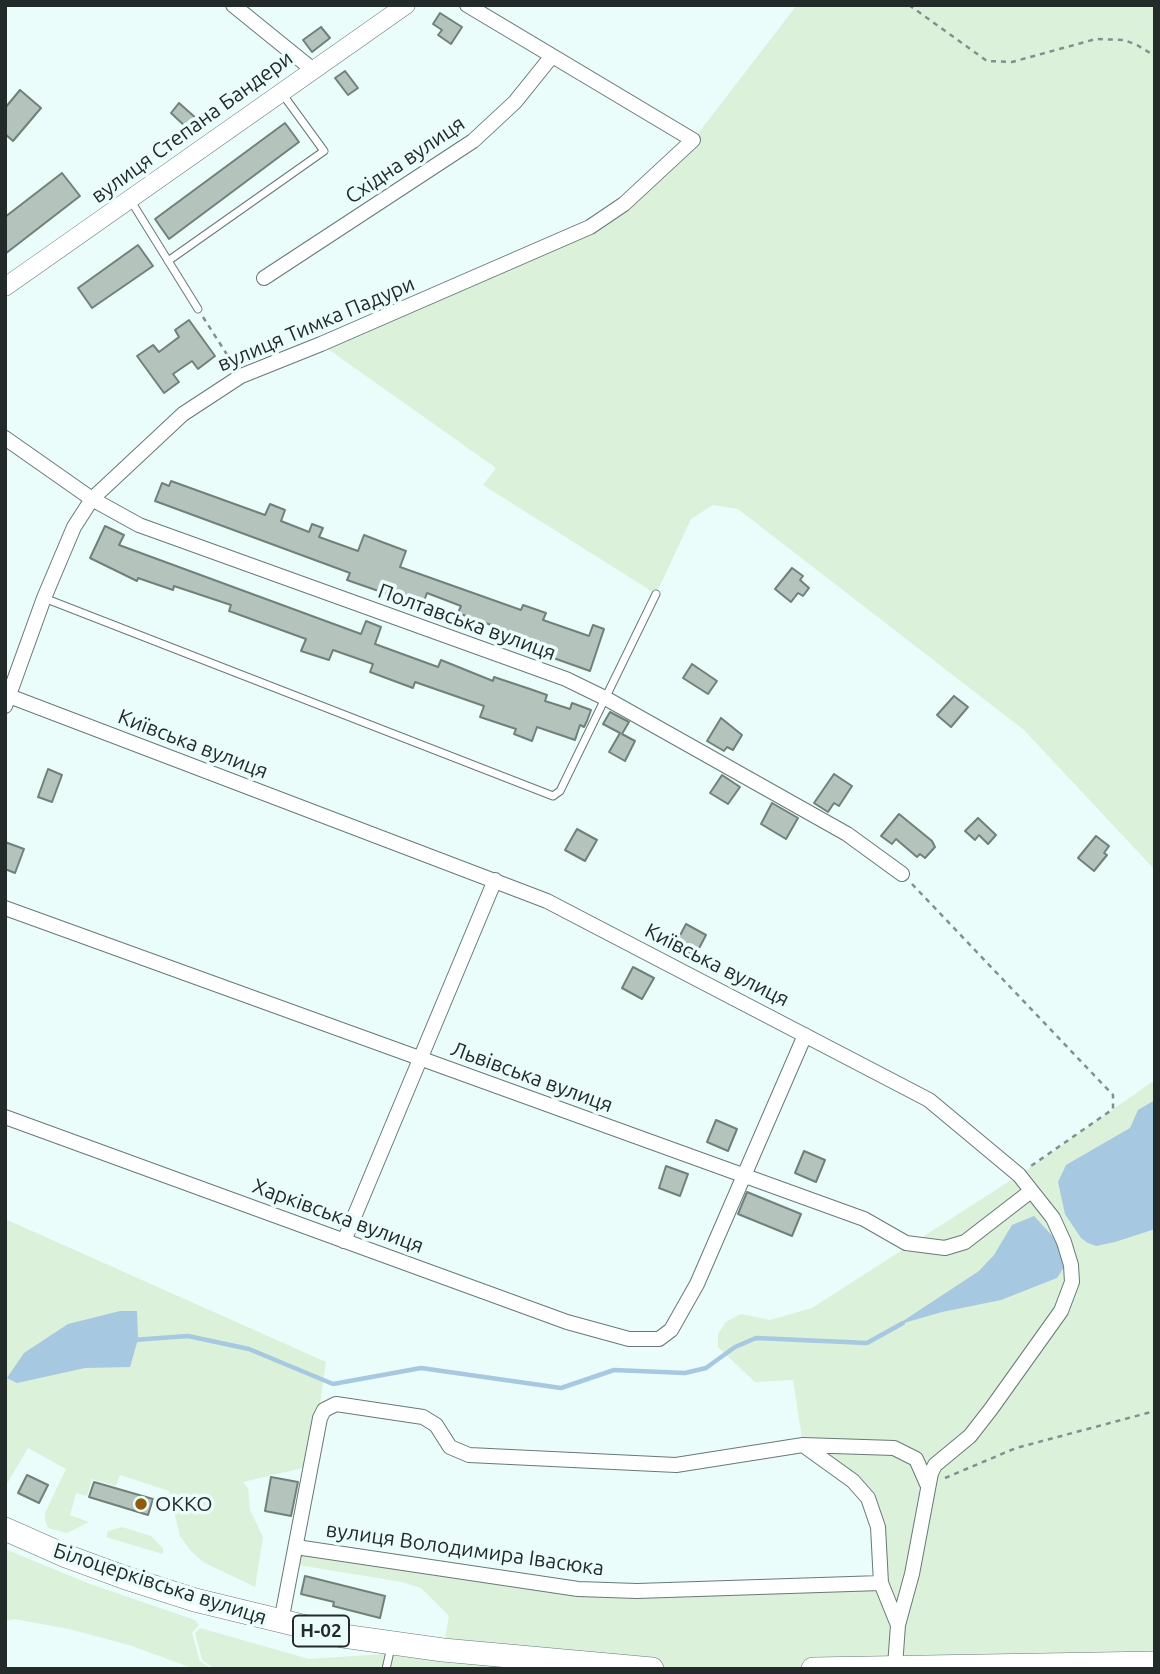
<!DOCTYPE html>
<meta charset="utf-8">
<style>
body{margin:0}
#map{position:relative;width:1160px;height:1674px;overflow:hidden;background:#eafdfb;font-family:Ubuntu,sans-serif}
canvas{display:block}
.frame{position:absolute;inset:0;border:7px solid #232a2a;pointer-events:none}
</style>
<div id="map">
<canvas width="1160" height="1674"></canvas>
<div class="frame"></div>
</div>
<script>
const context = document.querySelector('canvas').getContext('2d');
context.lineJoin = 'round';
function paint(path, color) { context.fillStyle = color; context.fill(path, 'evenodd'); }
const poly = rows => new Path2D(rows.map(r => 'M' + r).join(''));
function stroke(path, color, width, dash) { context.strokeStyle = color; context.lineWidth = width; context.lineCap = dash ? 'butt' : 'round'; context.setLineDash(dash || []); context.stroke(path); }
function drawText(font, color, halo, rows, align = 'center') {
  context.font = font + ' Ubuntu,sans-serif'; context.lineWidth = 7; context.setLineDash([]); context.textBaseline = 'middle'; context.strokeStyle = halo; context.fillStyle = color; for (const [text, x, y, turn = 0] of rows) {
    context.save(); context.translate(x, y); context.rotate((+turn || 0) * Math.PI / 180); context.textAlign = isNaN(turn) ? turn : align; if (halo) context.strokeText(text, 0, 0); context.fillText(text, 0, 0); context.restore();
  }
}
paint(poly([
 [797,5,1155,5,1155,870,1024,730,738,509,713,505,691,519,656,594,483,485,496,468,321,344,590,227,693,140],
 [1155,1080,1155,1669,215,1669,202,1660,195,1633,200,1628,309,1659,443,1650,449,1616,421,1588,402,1582,292,1564,296,1547,551,1586,881,1583,868,1498,803,1445,793,1380,755,1382,718,1347,718,1334,726,1322,741,1314,770,1320,812,1308,1019,1175],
 [5,1219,326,1362,311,1466,243,1482,248,1488,250,1510,263,1537,255,1587,203,1562,191,1551,180,1536,169,1491,120,1475,116,1486,92,1479,87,1496,76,1493,70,1515,89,1522,67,1533,48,1528,45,1520,45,1513,66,1469,28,1448,5,1487],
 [122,1527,151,1536,163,1548,163,1554,106,1537,108,1531],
 [5,1549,90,1584,195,1620,199,1625,192,1633,200,1661,212,1669,195,1669,129,1645,69,1629,14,1619,5,1621]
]), '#dbf1d9');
paint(poly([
 [1155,1100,1155,1229,1115,1242,1096,1246,1088,1243,1081,1238,1065,1214,1058,1182,1066,1165,1130,1128,1138,1110],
 [1034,1216,1058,1242,1064,1267,1057,1278,1001,1300,942,1312,897,1325,979,1271,994,1255,1012,1225],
 [120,1311,137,1311,138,1339,130,1367,85,1368,17,1383,7,1378,24,1353,68,1324]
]), '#a6c8e1');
stroke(poly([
 [133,1340,188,1336,249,1349,333,1384,421,1368,561,1388,614,1370,685,1373,706,1368,735,1347,756,1338,867,1343,903,1323]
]), '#a6c8e1', 4.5);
const building = poly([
 [440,13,462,27,451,44,438,35,442,30,433,24,440,13],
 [321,27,330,38,312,52,303,40,321,27],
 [345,71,358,88,348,95,335,78,345,71],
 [20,90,41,108,13,141,5,134,5,108,20,90],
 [179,103,197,119,188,129,171,113,179,103],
 [285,123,299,142,169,239,155,219,285,123],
 [62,173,80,196,5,254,5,217,62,173],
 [138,245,153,266,92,308,78,288,138,245],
 [189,320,215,356,198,369,192,361,173,374,179,382,164,393,137,356,153,345,159,352,179,337,175,330,189,320],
 [171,481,265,515,270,504,285,510,281,521,309,532,312,524,323,528,319,537,358,551,364,535,382,542,406,551,400,567,521,610,523,605,546,613,543,620,589,636,593,625,604,629,590,671,545,655,547,649,512,637,513,633,458,613,461,606,427,593,424,601,392,590,390,595,347,580,350,573,155,501,162,483,169,486,171,481],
 [105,526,124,535,119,545,361,634,366,621,381,627,375,644,438,667,441,660,493,681,494,677,530,689,547,695,545,701,570,709,572,703,591,710,587,721,584,727,580,725,575,740,537,727,532,741,514,734,516,729,480,717,484,706,415,682,413,688,370,672,373,664,333,650,329,660,301,651,306,639,229,611,231,605,174,586,173,590,138,578,137,581,90,558,105,526],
 [792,568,803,576,800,580,809,588,803,596,798,593,791,602,775,589,792,568],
 [692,664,717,681,708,694,683,678,692,664],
 [954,696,968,707,951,727,937,715,954,696],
 [610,712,629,722,622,734,635,741,625,761,609,752,620,733,603,724,610,712],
 [721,718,742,735,733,750,727,747,724,751,707,741,721,718],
 [48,769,62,775,52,802,38,797,48,769],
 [834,774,852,786,839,806,834,803,828,812,814,803,834,774],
 [722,775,740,787,728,804,710,793,722,775],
 [772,803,798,818,786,839,761,824,772,803],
 [899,814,932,841,935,847,925,858,920,854,917,857,896,839,892,844,881,836,899,814],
 [978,818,996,835,988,844,979,835,975,840,965,831,978,818],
 [577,829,597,840,585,861,565,850,577,829],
 [1096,836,1109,846,1104,853,1107,855,1094,871,1078,858,1096,836],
 [5,842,24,849,15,873,5,869,5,842],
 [686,924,706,935,695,956,675,945,686,924],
 [633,967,654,978,642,999,622,988,633,967],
 [716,1120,737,1129,728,1151,707,1142,716,1120],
 [804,1151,825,1160,816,1182,795,1173,804,1151],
 [666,1166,688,1174,680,1196,659,1188,666,1166],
 [747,1192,801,1214,792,1236,738,1214,747,1192],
 [27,1475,48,1485,39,1503,18,1493,27,1475],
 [271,1477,298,1482,291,1516,265,1511,271,1477],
 [94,1482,153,1499,148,1515,89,1497,94,1482],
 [305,1576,385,1596,380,1618,333,1606,334,1602,301,1594,305,1576]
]);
paint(building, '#b4c4bd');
stroke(building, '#718079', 2);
const service = poly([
 [131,201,198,309],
 [168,261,324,151,281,92],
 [44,598,553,796,560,791,656,594],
 [386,1669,391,1647]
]);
const minor = poly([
 [233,5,312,69],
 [264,278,473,141,515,102,552,56],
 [5,438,92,499,139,525,566,679,607,699,847,834,902,874],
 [9,696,547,901,929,1100,1019,1175,1053,1218,1064,1242,1071,1265,1072,1282,1061,1311,991,1409,970,1436,935,1465,931,1473,912,1574,898,1625,895,1666],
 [5,706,44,598,74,527,92,499,183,414,241,376,321,344,590,227,624,204,693,140,467,5],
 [5,908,864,1219,906,1243,945,1248,965,1242,1031,1191],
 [5,1117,567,1322,629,1339,659,1339,671,1330,697,1284,805,1035],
 [344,1241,495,880],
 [803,1445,894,1448,916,1459,927,1484],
 [296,1547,578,1589,637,1591,881,1583],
 [281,1622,320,1418,324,1410,336,1404,423,1417,436,1425,450,1447,469,1455,676,1465,803,1445,853,1481,868,1498,878,1527,881,1583,898,1625]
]);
const tertiary = poly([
 [5,287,406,5]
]);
const primary = poly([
 [5,1529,66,1556,126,1578,195,1600,343,1636,443,1650,652,1669],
 [813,1669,1155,1663]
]);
stroke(service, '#687978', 9);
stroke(minor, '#687978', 16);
stroke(tertiary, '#687978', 19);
stroke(primary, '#687978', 24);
stroke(poly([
 [909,5,987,61,1012,62,1096,39,1124,40,1137,45,1155,56],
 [203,317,233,364],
 [912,884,1113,1095,1113,1109,1031,1166],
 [945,1478,1016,1448,1155,1411]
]), '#83908f', 2.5, [5, 5]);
stroke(service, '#fff', 7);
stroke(minor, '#fff', 14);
stroke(tertiary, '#fff', 18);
stroke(primary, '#fff', 23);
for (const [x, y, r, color] of [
 [141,1504,7,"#905b0d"]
]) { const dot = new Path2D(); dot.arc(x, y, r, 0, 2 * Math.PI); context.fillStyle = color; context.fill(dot); stroke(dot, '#eafdfb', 2.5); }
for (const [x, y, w] of [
 [321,1631,56]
]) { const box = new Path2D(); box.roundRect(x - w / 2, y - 15.5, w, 31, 5); context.fillStyle = '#eafdfb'; context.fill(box); stroke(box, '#232a2a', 2); }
drawText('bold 19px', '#232a2a', null, [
 ["Н-02",321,1631]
]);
drawText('21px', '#232a2a', '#eafdfb', [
 ["вулиця Степана Бандери",192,127,-36],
 ["Східна вулиця",405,160,-34],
 ["вулиця Тимка Падури",316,324,-23],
 ["Полтавська вулиця",467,622,20],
 ["Київська вулиця",193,744,21],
 ["Київська вулиця",717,965,27],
 ["Львівська вулиця",532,1077,20],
 ["Харківська вулиця",338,1216,20],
 ["вулиця Володимира Івасюка",465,1549,8],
 ["Білоцерківська вулиця",160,1584,18]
]);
drawText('21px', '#232a2a', '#eafdfb', [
 ["ОККО",155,1504]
], 'left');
</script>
